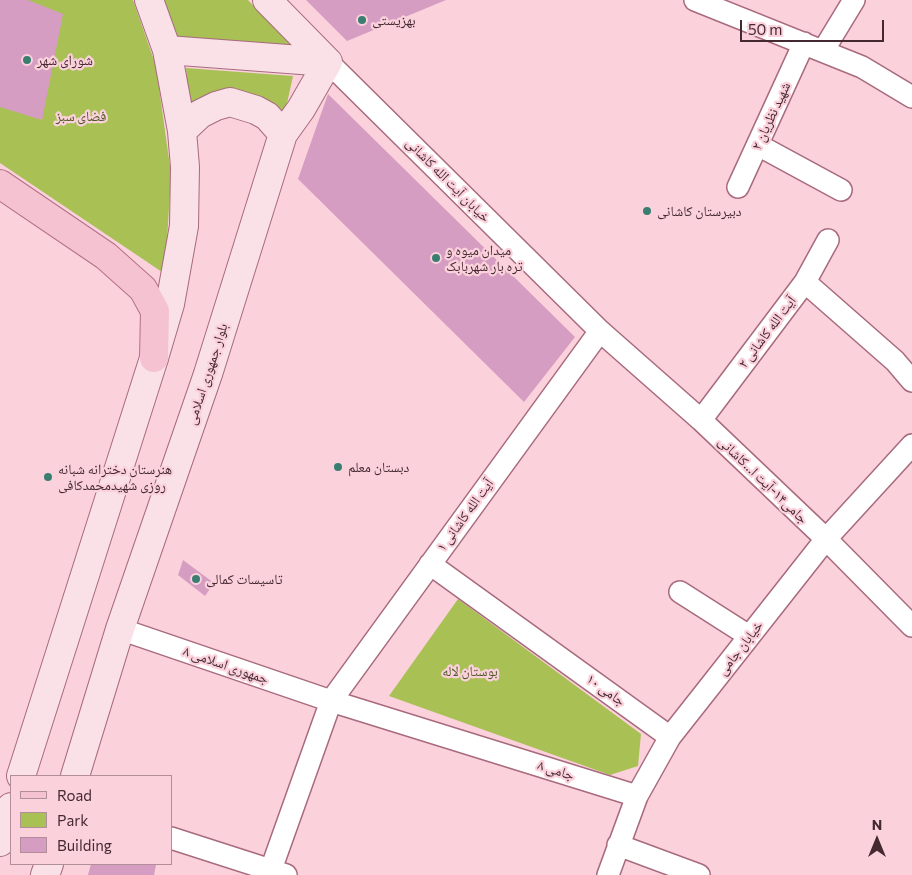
<!DOCTYPE html>
<meta charset="utf-8">
<style>
body{margin:0}
#map{position:relative;width:912px;height:875px;overflow:hidden;background:#fbd1dc;font-family:Commissioner,sans-serif}
canvas{display:block}
.legend{position:absolute;left:10px;top:775px;width:162px;height:90px;box-sizing:border-box;background:#fbd1dc;border:1px solid #b28e98;margin:0;padding:6px 9px;list-style:none;font-size:15px;color:#442931}
.legend li{display:flex;align-items:center;gap:10px;height:25px}
.legend b{width:25px;border:1px solid #b28e98}
.north{position:absolute;left:852px;top:815px;width:50px;height:50px;-webkit-text-stroke:4px #fbd1dc;paint-order:stroke;rotate:0deg;font-size:14px;font-weight:700;line-height:20px;text-align:center;color:#442931}
.north::after{content:'';display:block;margin:auto;width:18px;height:22px;background:#442931;clip-path:polygon(50% 0,100% 100%,50% 72%,0 100%)}
.scale{position:absolute;left:740px;top:20px;width:144px;height:22px;box-sizing:border-box;border:2px solid #442931;border-top:0;padding-left:6px;font-size:15px;line-height:18px;white-space:nowrap;color:#442931;-webkit-text-stroke:4px #fbd1dc;paint-order:stroke}
</style>
<div id="map">
<canvas width="912" height="875"></canvas>
<ul class="legend">
<li><b style="height:6px;background:#f5c2d2"></b>Road</li>
<li><b style="height:14px;background:#a8c054"></b>Park</li>
<li><b style="height:14px;background:#d69dc2"></b>Building</li>
</ul>
<div class="north">N</div>
<div class="scale">50 m</div>
</div>
<script>
const context = document.querySelector('canvas').getContext('2d');
context.lineJoin = 'round';
function paint(path, color) { context.fillStyle = color; context.fill(path, 'evenodd'); }
const poly = rows => new Path2D(rows.map(r => 'M' + r).join(''));
function stroke(path, color, width, dash) { context.strokeStyle = color; context.lineWidth = width; context.lineCap = dash ? 'butt' : 'round'; context.setLineDash(dash || []); context.stroke(path); }
function drawText(font, color, halo, rows, align = 'center') {
  context.font = font + ' Commissioner,"Noto Naskh Arabic",sans-serif'; context.lineWidth = 4.5; context.setLineDash([]); context.textBaseline = 'middle'; context.strokeStyle = halo; context.fillStyle = color; for (const [text, x, y, turn = 0] of rows) {
    context.save(); context.translate(x, y); context.rotate((+turn || 0) * Math.PI / 180); context.textAlign = isNaN(turn) ? turn : align; if (halo) context.strokeText(text, 0, 0); context.fillText(text, 0, 0); context.restore();
  }
}
paint(poly([
 [0,0,133,0,156,66,171,174,165,274,0,163],
 [152,0,248,0,296,51,173,48],
 [186,68,293,76,284,117,189,114],
 [458,599,641,734,638,766,610,775,389,696]
]), '#a8c054');
paint(poly([
 [0,0,28,0,63,14,42,120,0,107],
 [306,0,446,0,347,41],
 [328,94,575,337,524,402,298,179],
 [183,560,214,583,205,596,178,575],
 [91,864,152,864,156,865,154,875,88,875]
]), '#d69dc2');
const street = poly([
 [695,0,862,67,912,97],
 [823,51,854,0],
 [328,62,600,331,701,420,826,539,912,626],
 [758,145,841,190],
 [738,187,804,43],
 [805,282,895,361,912,381],
 [701,420,805,282,828,240],
 [430,564,670,737],
 [680,592,749,636],
 [120,629,331,701,637,796],
 [171,838,286,875],
 [618,845,699,875],
 [269,875,331,701,600,331],
 [608,875,637,796,670,737,826,539,912,445]
]);
const secondary = poly([
 [167,50,328,62],
 [182,131,200,114,216,106,230,102,256,110,267,116,283,134],
 [21,776,154,358,170,304,184,226,185,167,182,131,167,50,149,0],
 [75,776,120,629,208,374,283,134,301,109,328,62,267,0],
 [0,842,11,807],
 [45,875,49,864]
]);
const primary = poly([
 [0,184,106,256,143,289,155,311,154,358]
]);
stroke(street, '#a86a7d', 24);
stroke(secondary, '#a86a7d', 30);
stroke(primary, '#b37286', 30);
stroke(street, '#fff', 21);
stroke(secondary, '#fae1e8', 28);
stroke(primary, '#f5c2d2', 28);
for (const [x, y, r, color] of [
 [362,20,5,"#3a7e72"],
 [27,60,5,"#3a7e72"],
 [647,211,5,"#3a7e72"],
 [436,258,5,"#3a7e72"],
 [338,467,5,"#3a7e72"],
 [48,477,5,"#3a7e72"],
 [196,579,5,"#3a7e72"]
]) { const dot = new Path2D(); dot.arc(x, y, r, 0, 2 * Math.PI); context.fillStyle = color; context.fill(dot); stroke(dot, '#fbd1dc', 2); }
drawText('14px', '#442931', '#fbd1dc', [
 ["بهزیستی",372,20],
 ["شورای شهر",37,60],
 ["دبیرستان کاشانی",657,211],
 ["میدان میوه و",446,250],
 ["تره بار شهربابک",446,266],
 ["دبستان معلم",348,467],
 ["هنرستان دخترانه شبانه",58,469],
 ["روزی شهیدمحمدکافی",58,485],
 ["تاسیسات کمالی",206,579]
], 'left');
drawText('14px', '#4d5924', '#fbd1dc', [
 ["فضای سبز",81,116],
 ["بوستان لاله",470,671]
]);
drawText('14px', '#442931', '#fbd1dc', [
 ["شهید نظریان ۲",771,116,-65],
 ["خیابان آیت الله کاشانی",448,180,45],
 ["آیت الله کاشانی ۲",767,332,-53],
 ["بلوار جمهوری اسلامی",207,374,-72],
 ["جامی۱۴-آیت ا...کاشانی",763,480,44],
 ["آیت الله کاشانی ۱",465,515,-54],
 ["خیابان جامی",740,648,-52],
 ["جمهوری اسلامی ۸",226,665,19],
 ["جامی ۱۰",606,690,36],
 ["جامی ۸",556,770,18]
]);
</script>
